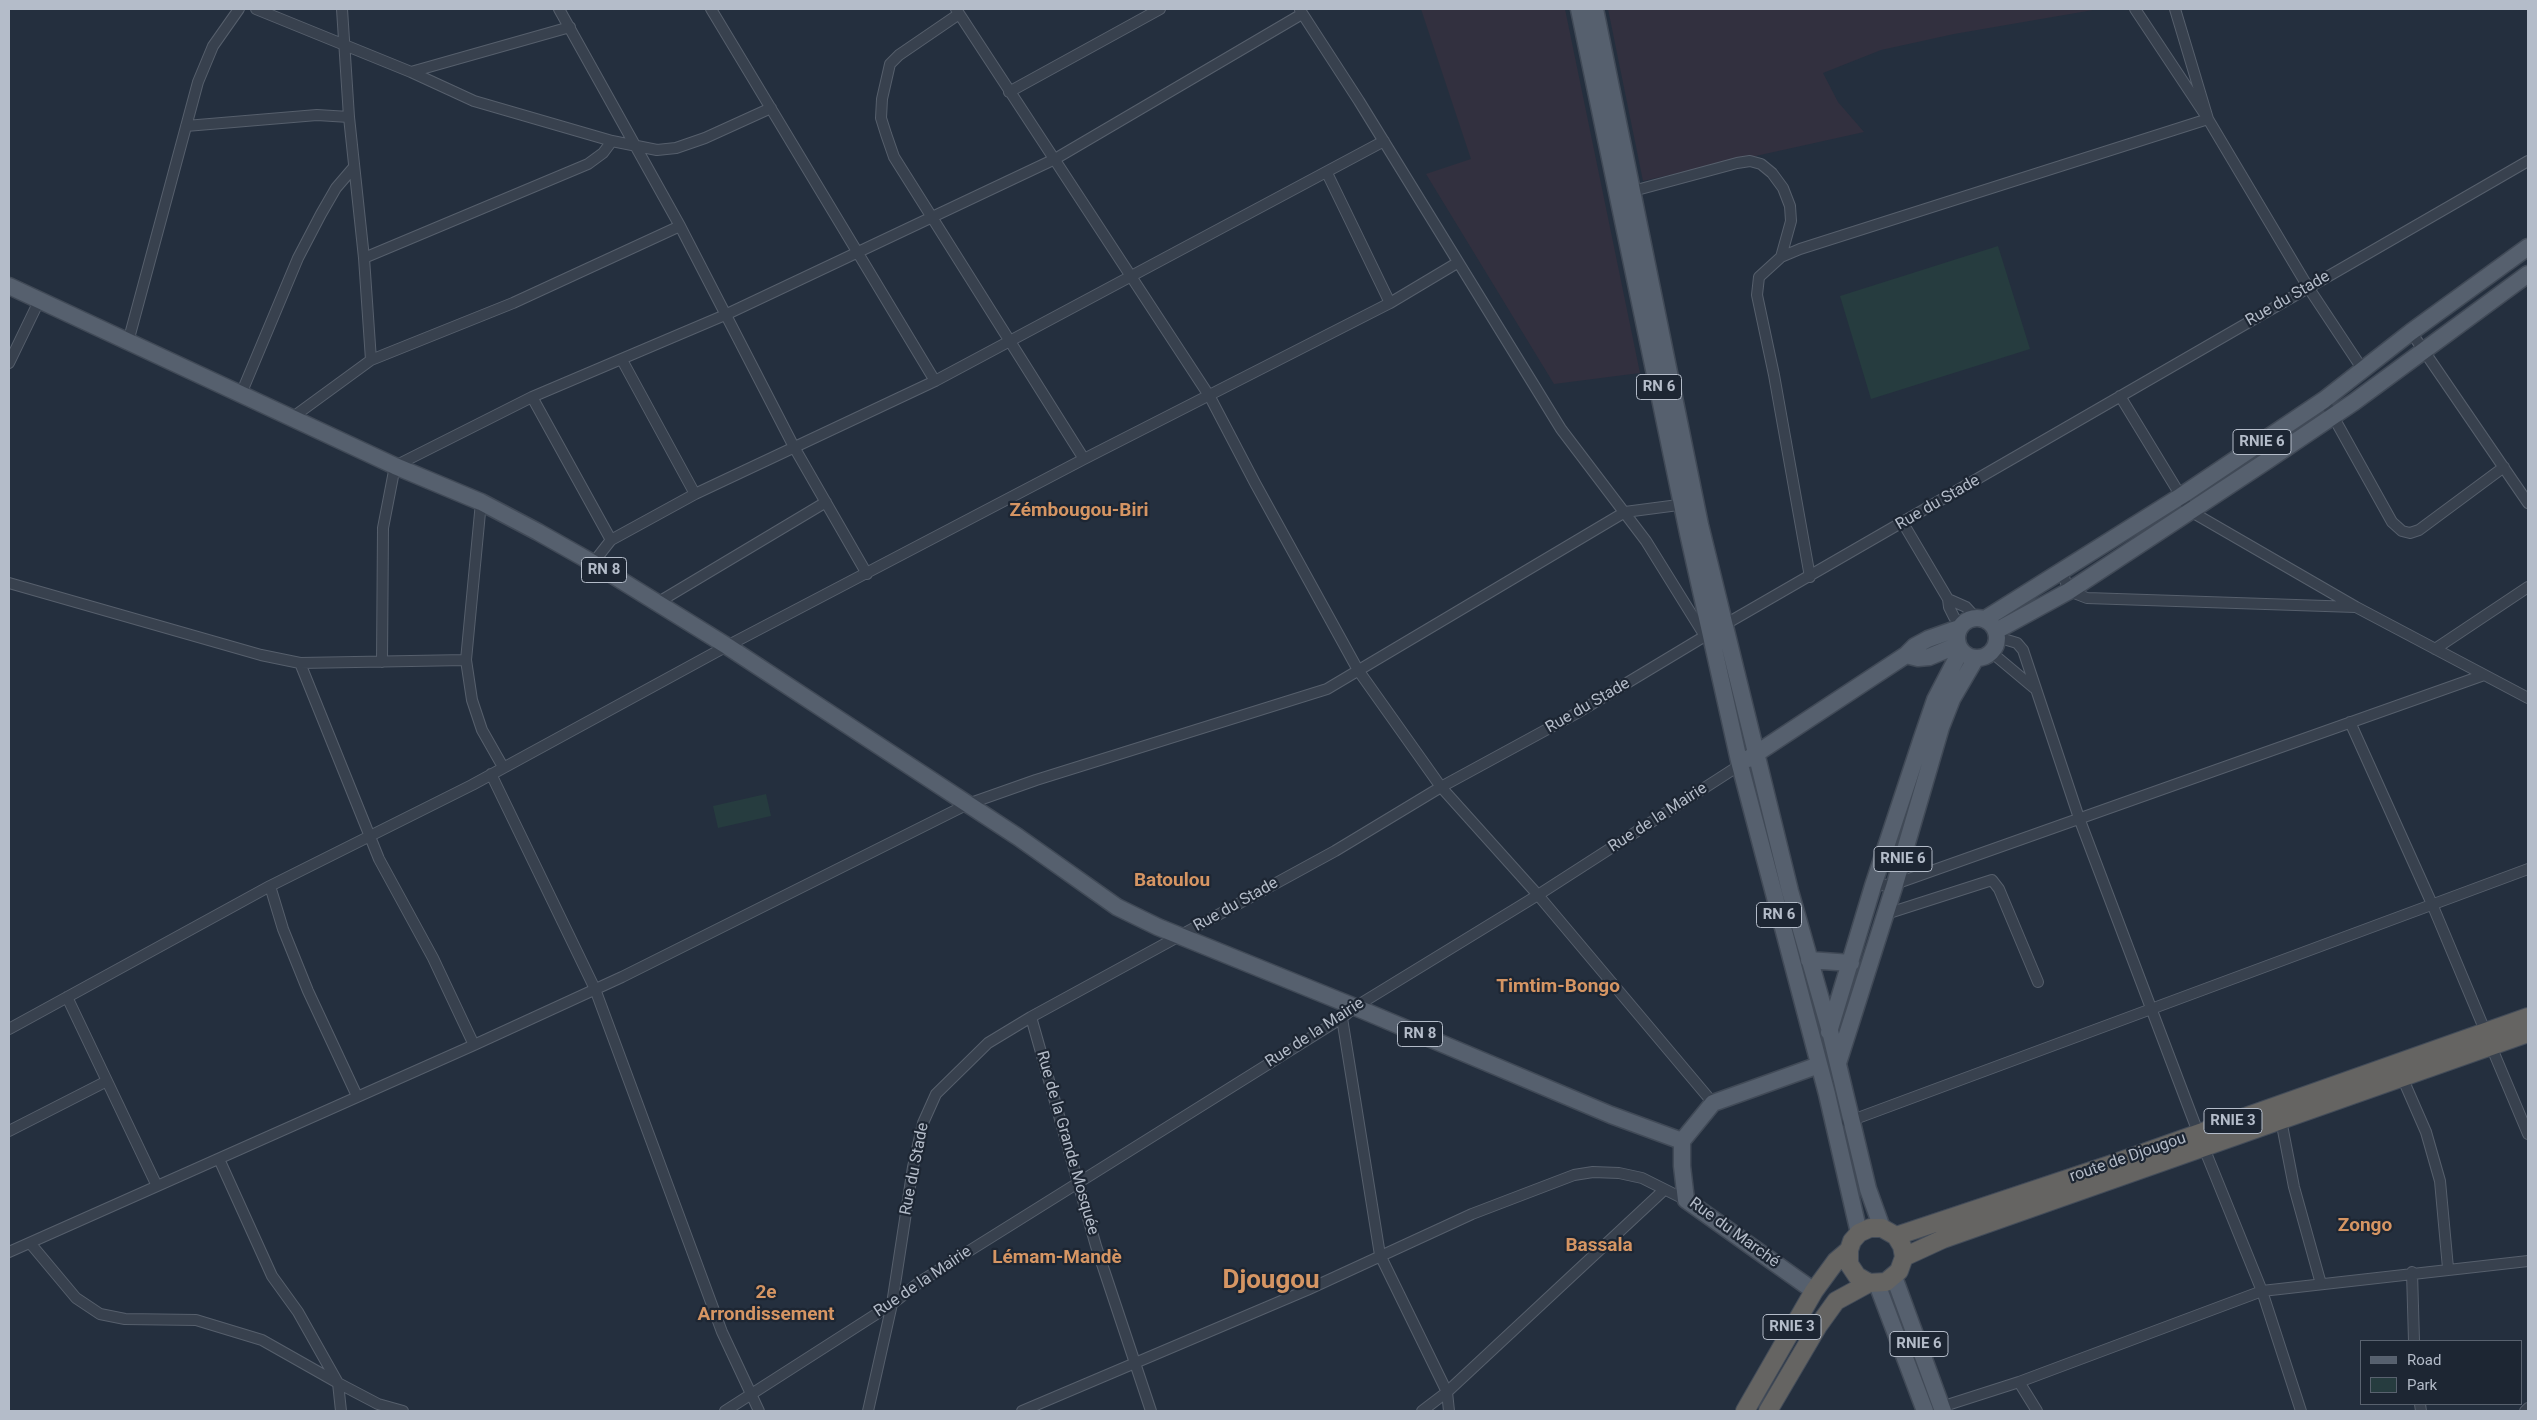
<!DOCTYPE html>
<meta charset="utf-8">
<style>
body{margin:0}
#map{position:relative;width:2537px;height:1420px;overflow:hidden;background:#242f3e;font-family:Roboto,sans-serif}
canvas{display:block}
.frame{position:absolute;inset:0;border:10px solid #b4bcc9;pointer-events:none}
.legend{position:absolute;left:2360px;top:1340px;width:162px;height:65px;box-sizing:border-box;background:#1d2633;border:1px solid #59626f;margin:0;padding:6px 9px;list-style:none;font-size:15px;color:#b4bcc9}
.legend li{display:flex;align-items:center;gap:10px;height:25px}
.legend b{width:25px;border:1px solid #59626f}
</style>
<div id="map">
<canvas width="2537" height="1420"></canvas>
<div class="frame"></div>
<ul class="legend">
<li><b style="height:6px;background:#56606e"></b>Road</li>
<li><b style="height:14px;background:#263c3f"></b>Park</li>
</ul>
</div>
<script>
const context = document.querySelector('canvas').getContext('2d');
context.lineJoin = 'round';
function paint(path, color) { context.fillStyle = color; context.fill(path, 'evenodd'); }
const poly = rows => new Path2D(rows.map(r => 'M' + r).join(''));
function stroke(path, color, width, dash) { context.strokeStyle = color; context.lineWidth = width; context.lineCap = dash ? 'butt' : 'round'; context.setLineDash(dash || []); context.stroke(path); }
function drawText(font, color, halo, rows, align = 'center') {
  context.font = font + ' Roboto,sans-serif'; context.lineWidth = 4.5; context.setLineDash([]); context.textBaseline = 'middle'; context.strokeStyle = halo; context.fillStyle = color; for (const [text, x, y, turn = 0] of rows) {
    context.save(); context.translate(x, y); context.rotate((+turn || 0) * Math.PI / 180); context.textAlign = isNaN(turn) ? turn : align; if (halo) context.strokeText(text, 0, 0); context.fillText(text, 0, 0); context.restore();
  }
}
paint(poly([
 [1421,9,1565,9,1640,373,1554,384,1426,174,1471,159],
 [1608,9,2099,9,1954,34,1881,50,1823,73,1838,102,1864,132,1643,181]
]), '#32303f');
paint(poly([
 [1998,246,2030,349,1871,399,1840,296],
 [766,794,771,816,718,828,713,806]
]), '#263c3f');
const minor = poly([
 [256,9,411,72,474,101,612,141,657,150,676,148,705,138,771,108],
 [342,9,349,117,364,258,371,360],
 [559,9,680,226,794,447,867,574],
 [711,9,935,381],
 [956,9,1210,397,1255,483,1358,670,1441,787,1538,895,1713,1103],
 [2175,9,2208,119,2308,287,2363,370],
 [1300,10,1359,101,1561,429,1646,541,1705,636],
 [959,14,899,55,890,64,882,99,881,118,886,134,894,157,1084,459],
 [411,72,570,27],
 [1009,92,1160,9],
 [186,126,317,115,349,117],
 [1327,173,1390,303],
 [1633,191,1737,163,1750,161,1761,164,1772,173,1783,188,1790,206,1791,221,1781,257],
 [364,258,588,164,603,153,612,141],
 [2411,332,2528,503],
 [128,342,198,82,213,46,239,9],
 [622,360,695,494],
 [9,363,40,299],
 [241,394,298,258,321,214,336,188,354,167],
 [2120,396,2190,511,2356,607,2528,698],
 [532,397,611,540],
 [2324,400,2392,522,2402,531,2410,533,2419,530,2504,467],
 [293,417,371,360,513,303,680,226],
 [481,502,466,660,472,700,482,730,503,767],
 [1903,523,1948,599,1949,607,1954,617,1961,625],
 [593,563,611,540,695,494,935,381,1384,141],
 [2062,572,2069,591,2087,598,2355,607],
 [1810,577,1774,375,1757,295,1759,277,1781,257,1800,249,2208,119,2135,9],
 [9,583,261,655,300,663,466,660],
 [1948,599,1966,607,1976,618],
 [657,603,826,502],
 [1997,637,2017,643,2023,650,2079,818,2204,1148,2262,1291,2301,1411],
 [2435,649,2528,587],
 [1991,652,2034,688],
 [382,662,383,528,395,466,532,397,725,315,1055,159,1302,14],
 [300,663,379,859,433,958,474,1045],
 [2350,722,2432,904,2486,1033],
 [491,774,595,989,722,1332,759,1411],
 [270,886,283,929,308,991,357,1096],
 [1873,886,1895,884,2484,675],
 [1886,914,1992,880,1999,889,2038,982],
 [67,997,157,1186],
 [1031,1017,1096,1246,1151,1411],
 [1342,1018,1380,1255,1447,1392,1449,1411],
 [9,1029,270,886,472,785,727,646,1084,459,1390,303,1457,263],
 [2491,1046,2528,1134],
 [2402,1077,2426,1132,2440,1181,2448,1268],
 [2281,1120,2294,1187,2321,1284],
 [1847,1122,2528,869],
 [9,1131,107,1081],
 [219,1159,272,1276,298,1312,338,1383,378,1404,403,1411],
 [30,1243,76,1298,100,1314,125,1319,196,1320,262,1340,338,1383,341,1411],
 [9,1252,474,1045,622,977,968,804,1036,780,1327,689,1625,512,1686,504],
 [2412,1272,2414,1341],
 [2019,1382,2037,1411],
 [2420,1404,2421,1411],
 [1941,1407,2019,1382,2262,1291,2528,1261],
 [725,1411,892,1304,921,1281,1342,1018,1355,1007,1538,895,1740,765],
 [868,1411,892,1304,913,1167,923,1123,936,1094,988,1043,1031,1017,1335,851,1441,787,1577,713,1705,636,2528,161],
 [1022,1411,1307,1290,1472,1214,1574,1175,1593,1172,1619,1173,1642,1178,1686,1200],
 [1422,1411,1447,1392,1664,1190],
 [2525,1411,2528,1408]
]);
const primary = poly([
 [1579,9,1688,533,1740,765,1827,1094,1859,1233],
 [1595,9,1700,525,1790,891,1830,1031,1868,1189,1882,1228],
 [9,286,395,466,481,502,538,532,593,563,727,646,1018,837,1117,907,1158,927,1355,1007,1611,1115,1682,1141],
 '1957 638a20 20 0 1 1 40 0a20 20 0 1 1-40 0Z',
 [1985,619,2181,496,2324,400,2411,332,2528,247],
 [1996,631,2069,591,2268,460,2354,402,2528,274],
 [1906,655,1918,658,1929,657,1958,645],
 [1748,759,1906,655,1915,646,1928,639,1959,628],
 [1809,960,1851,963],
 [1829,1032,1873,886,1922,738,1935,700,1961,650],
 [1838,1063,1895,884,1941,727,1952,699,1976,658],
 [1894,1277,1943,1411],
 [1877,1284,1925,1411],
 [1814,1291,1686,1200,1682,1166,1682,1141,1713,1103,1819,1065]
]);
const trunk = poly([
 [1896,1236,2112,1164,2528,1017],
 [1904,1257,1943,1239,2528,1033],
 [1745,1411,1814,1291,1836,1261,1849,1250],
 [1768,1411,1818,1326,1836,1301,1869,1283,1886,1282,1899,1271,1904,1257,1902,1246,1896,1236,1882,1228,1870,1228,1859,1233,1852,1241,1849,1250,1849,1264,1857,1276,1869,1283]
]);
stroke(minor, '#565f6c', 12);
stroke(primary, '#414a57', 19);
stroke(trunk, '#434c59', 20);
stroke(minor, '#38414e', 10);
stroke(primary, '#56606e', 16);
stroke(trunk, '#656462', 18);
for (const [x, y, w] of [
 [1659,387,45],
 [2262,442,58],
 [604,570,45],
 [1903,859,58],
 [1779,915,45],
 [1420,1034,45],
 [2233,1121,58],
 [1792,1327,58],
 [1919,1344,58]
]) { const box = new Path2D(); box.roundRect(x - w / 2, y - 12.5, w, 25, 4); context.fillStyle = '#1d2633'; context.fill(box); stroke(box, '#b4bcc9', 1); }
drawText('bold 15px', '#b4bcc9', null, [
 ["RN 6",1659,387],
 ["RNIE 6",2262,442],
 ["RN 8",604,570],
 ["RNIE 6",1903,859],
 ["RN 6",1779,915],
 ["RN 8",1420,1034],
 ["RNIE 3",2233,1121],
 ["RNIE 3",1792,1327],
 ["RNIE 6",1919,1344]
]);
drawText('16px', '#b4bcc9', '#1d2633', [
 ["Rue du Stade",2288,299,-30],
 ["Rue du Stade",1938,503,-30],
 ["Rue du Stade",1588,706,-30],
 ["Rue de la Mairie",1658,818,-33],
 ["Rue du Stade",1236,905,-29],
 ["Rue de la Mairie",1315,1033,-33],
 ["Rue de la Grande Mosquée",1067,1143,74],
 ["route de Djougou",2128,1158,-19],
 ["Rue du Stade",915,1169,-79],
 ["Rue du Marché",1734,1233,36],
 ["Rue de la Mairie",923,1282,-34]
]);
drawText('bold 19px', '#d59563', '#1d2633', [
 ["Zémbougou-Biri",1079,511],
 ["Batoulou",1172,881],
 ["Timtim-Bongo",1558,987],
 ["Zongo",2365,1226],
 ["Bassala",1599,1246],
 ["Lémam-Mandè",1057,1258],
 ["2e",766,1293],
 ["Arrondissement",766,1315]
]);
drawText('bold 26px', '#d59563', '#1d2633', [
 ["Djougou",1271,1281]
]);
</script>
